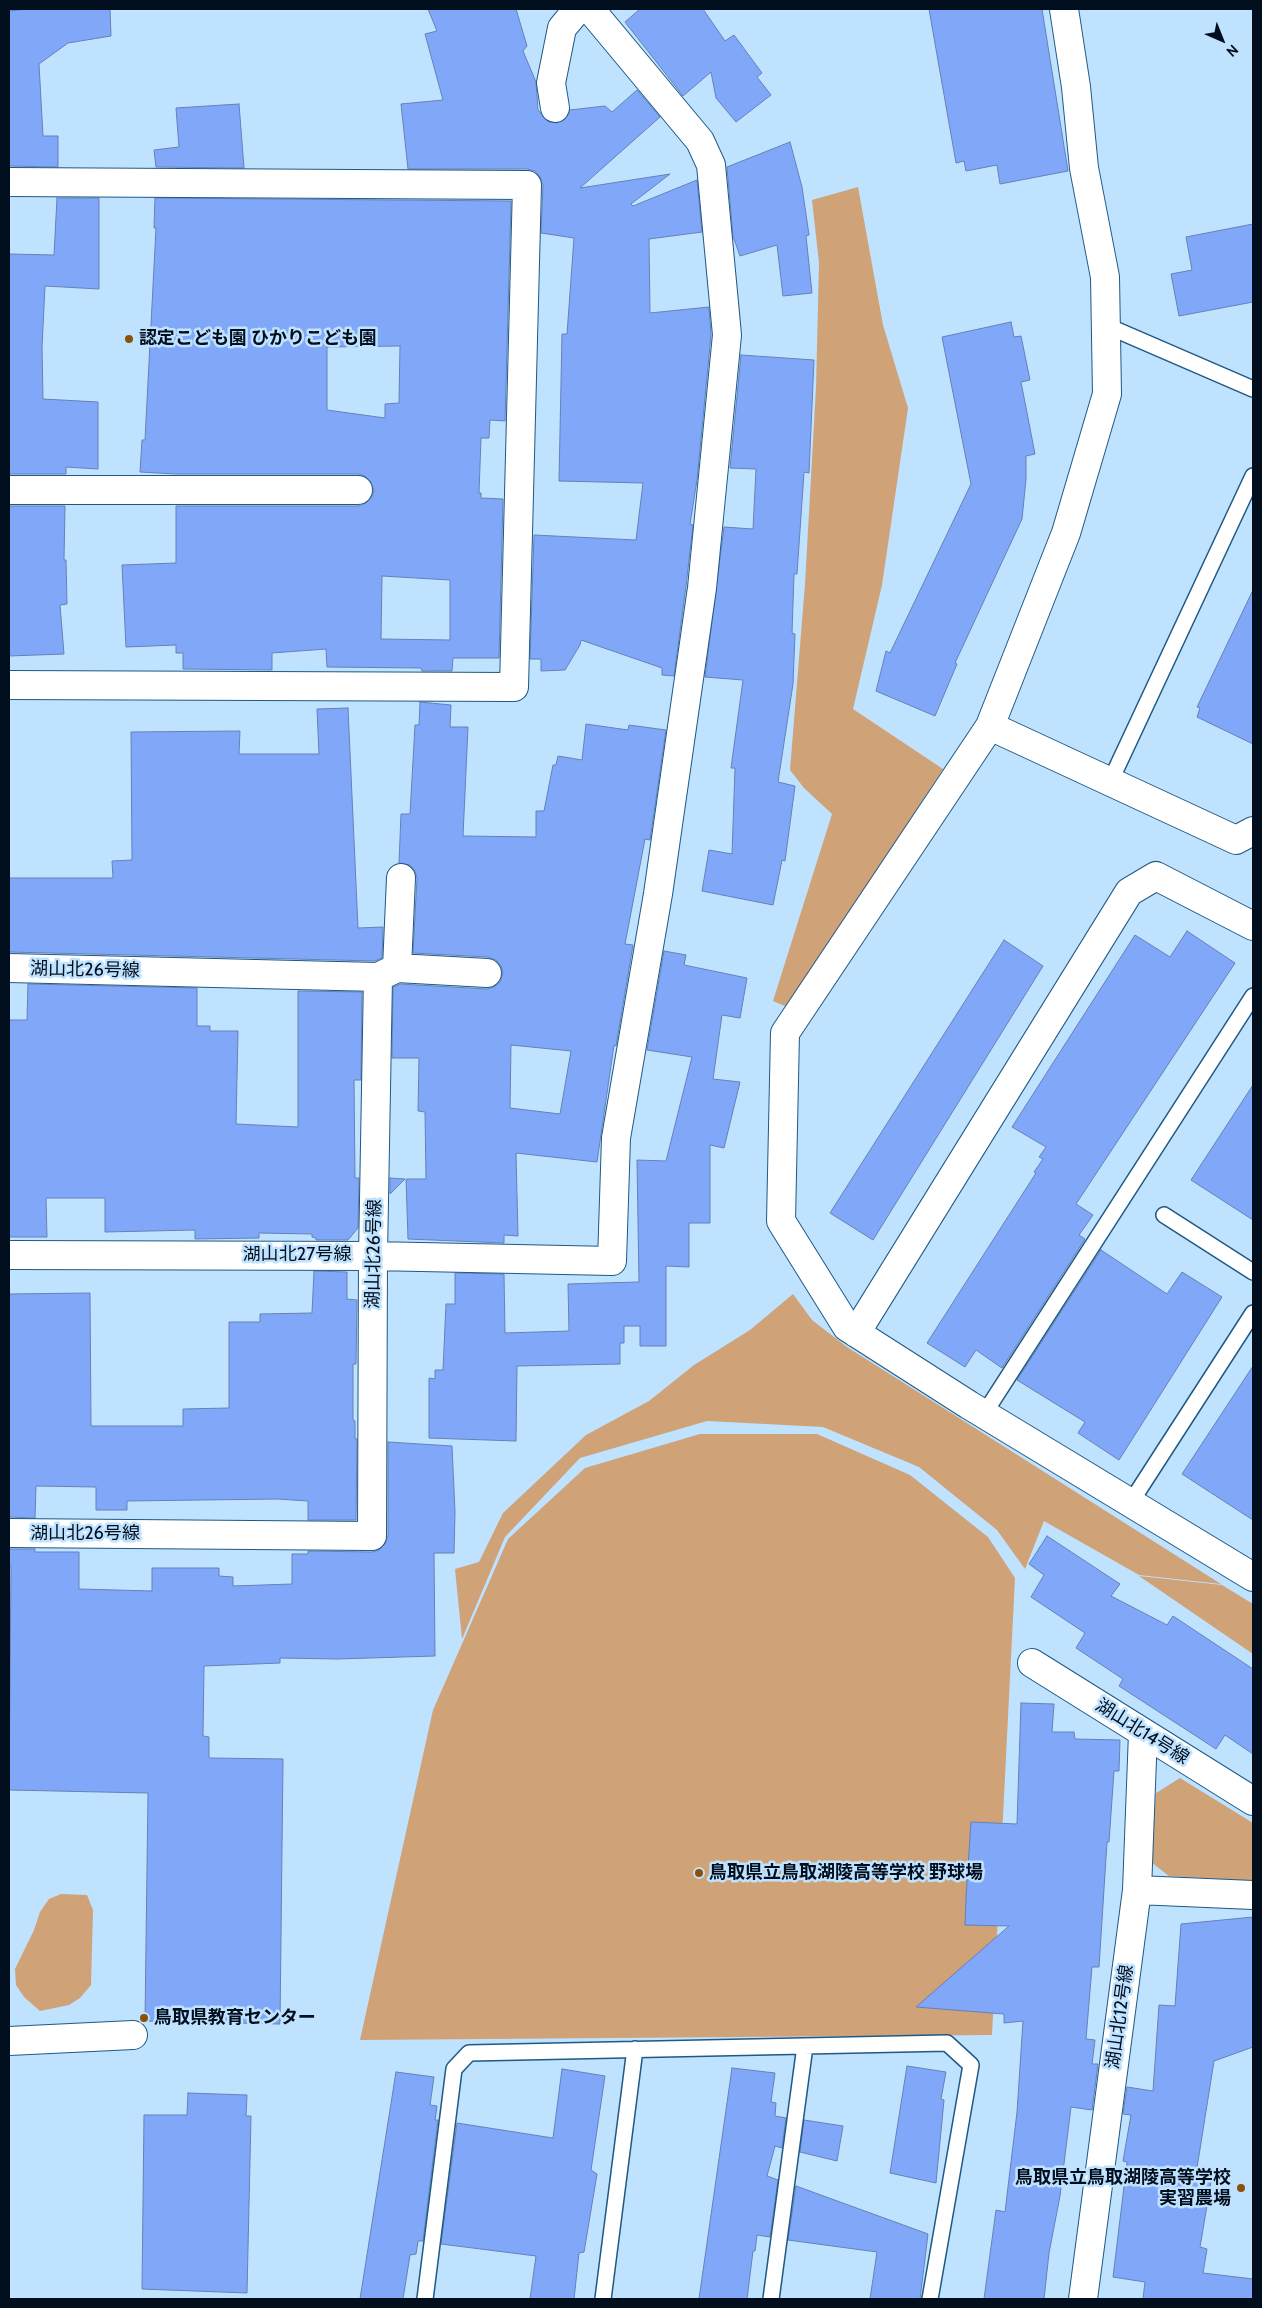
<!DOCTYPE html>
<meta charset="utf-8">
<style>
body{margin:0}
#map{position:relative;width:1262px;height:2308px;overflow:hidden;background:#bfe2ff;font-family:Cabin,sans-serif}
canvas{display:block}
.frame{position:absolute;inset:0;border:10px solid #000e1e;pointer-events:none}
.north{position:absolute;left:1197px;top:15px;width:50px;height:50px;-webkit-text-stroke:4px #bfe2ff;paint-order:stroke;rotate:136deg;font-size:14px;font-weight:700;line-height:20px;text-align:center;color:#000e1e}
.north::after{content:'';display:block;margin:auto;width:18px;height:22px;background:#000e1e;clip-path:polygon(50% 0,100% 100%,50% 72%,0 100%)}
</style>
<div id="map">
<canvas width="1262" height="2308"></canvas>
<div class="frame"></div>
<div class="north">N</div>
</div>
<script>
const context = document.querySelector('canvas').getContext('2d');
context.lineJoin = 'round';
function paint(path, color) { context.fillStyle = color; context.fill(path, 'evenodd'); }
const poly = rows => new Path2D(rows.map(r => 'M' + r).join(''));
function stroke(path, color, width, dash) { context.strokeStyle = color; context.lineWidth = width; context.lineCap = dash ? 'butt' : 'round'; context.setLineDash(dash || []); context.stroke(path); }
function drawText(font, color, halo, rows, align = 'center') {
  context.font = font + ' Cabin,"Noto Sans JP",sans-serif'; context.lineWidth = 5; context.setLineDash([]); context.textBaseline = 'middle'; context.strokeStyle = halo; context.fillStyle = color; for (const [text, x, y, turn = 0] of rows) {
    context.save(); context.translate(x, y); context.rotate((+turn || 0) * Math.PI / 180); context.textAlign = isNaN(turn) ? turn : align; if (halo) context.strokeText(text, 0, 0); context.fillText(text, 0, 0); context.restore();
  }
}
paint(poly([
 [858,187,883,325,908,408,882,585,853,709,943,769,787,1007,773,1001,832,814,804,788,790,770,805,584,816,388,819,263,812,200],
 [793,1294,812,1320,847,1347,1221,1584,1139,1575,1044,1521,1025,1569,997,1530,919,1467,823,1427,707,1421,580,1458,505,1537,462,1639,455,1569,479,1562,503,1513,586,1435,649,1401,694,1365,750,1330],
 [700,1434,817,1434,910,1475,988,1537,1015,1578,992,2035,360,2040,433,1710,508,1539,585,1468],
 [1139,1576,1222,1585,1253,1604,1253,1654],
 [1180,1778,1253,1823,1253,1881,1169,1876,1151,1862,1156,1793],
 [61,1894,87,1895,93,1910,91,1985,80,1998,69,2005,40,2011,24,1997,16,1985,15,1969,34,1930,40,1912,49,1899]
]), '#cfa278');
const building = poly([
 [28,9,110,9,111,36,68,43,39,64,43,136,58,136,58,167,9,166,9,11,28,9],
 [428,9,516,9,527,46,523,51,536,82,538,110,549,122,557,123,564,120,570,110,605,106,612,112,637,90,660,117,580,188,670,174,631,204,633,206,697,180,702,232,649,239,650,313,709,307,711,335,697,480,690,524,693,525,686,586,674,676,662,675,662,668,581,640,580,645,565,670,541,671,541,659,530,659,534,535,636,540,643,483,559,481,562,334,567,334,574,238,541,233,543,185,540,177,535,171,527,169,408,169,401,104,443,100,425,34,437,31,428,9],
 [640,9,703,9,725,41,734,35,762,73,757,77,771,95,736,122,716,98,711,72,683,96,625,22,640,9],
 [929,9,1042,9,1068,171,1000,184,997,165,966,171,964,161,956,163,929,9],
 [239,104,244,168,156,167,154,150,179,147,176,108,239,104],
 [790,142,802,187,809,235,806,236,812,293,783,296,777,245,740,256,733,236,727,167,790,142],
 [57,198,99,198,99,289,45,286,42,347,43,399,98,402,98,469,66,467,66,474,9,474,9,254,54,255,57,198],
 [155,198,511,201,505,421,490,420,489,438,481,438,479,493,481,493,481,498,503,499,499,658,453,658,452,671,422,671,421,668,327,667,326,649,272,653,272,670,183,669,183,653,176,653,176,645,126,647,122,565,176,563,176,506,358,506,366,503,372,497,374,490,371,482,365,476,358,474,176,474,140,472,142,440,145,440,156,228,154,228,155,198],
 [400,346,399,403,385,404,385,418,327,410,327,347,400,346],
 [382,576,450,580,450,640,381,639,382,576],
 [1253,224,1253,302,1179,316,1171,274,1192,270,1186,237,1253,224],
 [1011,322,1014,337,1021,336,1030,380,1021,382,1035,454,1026,456,1026,479,1022,519,955,663,957,664,935,716,876,691,886,651,890,653,971,484,942,337,1011,322],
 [741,355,814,360,809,473,804,472,797,574,794,574,792,633,795,634,793,684,778,782,795,786,785,861,782,860,773,905,702,891,709,850,732,854,735,768,731,768,743,680,705,677,724,527,753,529,756,469,730,468,741,355],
 [9,506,65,506,64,560,66,560,67,604,60,605,64,654,9,656,9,506],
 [1253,590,1253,744,1197,717,1200,708,1197,707,1253,590],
 [420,702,451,705,450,727,468,727,463,836,536,837,536,811,544,811,553,765,556,765,558,756,582,760,586,724,628,730,629,725,666,730,650,840,645,839,625,944,633,945,616,1046,614,1045,597,1162,516,1153,518,1236,504,1235,504,1243,408,1239,406,1179,426,1179,425,1112,418,1111,419,1058,392,1058,393,987,400,984,487,989,494,987,500,982,503,973,501,966,496,960,488,957,413,953,417,878,415,871,410,865,399,863,401,814,410,814,415,725,419,725,420,702],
 [511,1045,571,1051,560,1114,510,1108,511,1045],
 [348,708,358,928,383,927,382,958,375,961,9,952,9,878,113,878,112,861,132,860,131,732,240,731,239,754,319,754,317,709,348,708],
 [1187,931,1235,963,1076,1204,1093,1215,1079,1235,1085,1239,1002,1368,976,1350,965,1367,927,1343,1036,1173,1034,1172,1043,1159,1039,1157,1046,1147,1012,1127,1135,935,1170,957,1187,931],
 [1004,940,1043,966,873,1240,830,1213,1004,940],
 [664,951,686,955,684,965,747,978,740,1018,722,1015,713,1079,740,1082,724,1148,710,1145,710,1223,689,1223,689,1267,666,1266,666,1346,640,1346,640,1326,624,1326,624,1343,620,1343,620,1364,517,1366,516,1441,429,1438,429,1378,435,1379,435,1370,443,1370,446,1304,455,1304,455,1273,504,1274,505,1333,569,1331,568,1284,639,1282,637,1160,666,1161,692,1057,647,1050,664,951],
 [28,984,197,988,197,1026,210,1026,210,1031,238,1031,236,1124,298,1127,298,991,362,992,361,1080,354,1080,355,1178,359,1178,358,1228,348,1240,316,1240,316,1238,312,1237,312,1234,259,1233,259,1238,195,1239,195,1230,105,1232,105,1198,46,1198,47,1237,9,1237,9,1020,27,1020,28,984],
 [1253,1085,1253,1220,1191,1180,1253,1085],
 [390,1178,405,1179,390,1194,390,1178],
 [1101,1250,1167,1294,1182,1272,1222,1297,1119,1460,1078,1433,1085,1422,1017,1380,1101,1250],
 [314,1271,347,1272,347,1299,357,1300,356,1364,353,1364,353,1420,355,1421,355,1439,357,1439,356,1520,308,1520,308,1501,277,1499,127,1501,127,1510,96,1510,96,1487,36,1486,35,1518,9,1517,9,1294,90,1293,91,1426,183,1426,183,1409,229,1408,229,1322,260,1322,260,1314,312,1313,314,1271],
 [1253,1366,1253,1520,1182,1474,1253,1366],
 [388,1442,452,1446,455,1512,454,1553,434,1553,435,1656,337,1659,280,1658,280,1663,204,1666,203,1736,209,1737,209,1758,283,1759,280,2024,145,2021,148,1793,9,1790,11,1566,9,1566,9,1549,35,1549,35,1552,79,1552,79,1589,152,1591,152,1568,219,1568,219,1576,233,1577,233,1586,292,1584,292,1554,308,1554,308,1551,372,1552,379,1550,385,1544,388,1536,388,1442],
 [1047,1536,1120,1584,1111,1596,1167,1625,1173,1616,1253,1669,1253,1754,1225,1735,1216,1749,1119,1686,1123,1679,1076,1648,1085,1633,1031,1597,1044,1575,1029,1564,1047,1536],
 [1021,1703,1054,1704,1052,1732,1074,1732,1075,1739,1120,1740,1119,1771,1114,1771,1109,1842,1107,1842,1099,1967,1092,1967,1086,2039,1095,2040,1092,2064,1098,2064,1092,2110,1071,2107,1060,2196,1049,2253,1044,2299,984,2299,996,2210,1005,2212,1017,2112,1023,2021,1004,2023,1004,2014,916,2007,1009,1926,965,1925,966,1897,971,1822,1017,1824,1021,1703],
 [1253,1917,1253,2047,1214,2061,1196,2174,1212,2176,1200,2247,1207,2249,1203,2273,1253,2279,1253,2299,1143,2299,1145,2282,1113,2277,1127,2162,1123,2161,1131,2115,1123,2114,1127,2087,1153,2091,1159,2005,1175,2006,1181,1924,1253,1917],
 [907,2066,946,2072,941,2099,944,2100,936,2183,890,2173,907,2066],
 [732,2068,775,2073,771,2102,776,2103,775,2116,786,2118,782,2148,775,2146,767,2176,778,2180,770,2237,757,2235,755,2251,753,2251,747,2299,699,2299,732,2068],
 [562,2069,605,2076,591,2170,597,2174,584,2252,579,2253,574,2299,530,2299,536,2256,441,2244,457,2123,553,2138,562,2069],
 [396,2072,434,2077,430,2105,437,2106,435,2120,438,2120,423,2241,418,2241,416,2254,410,2255,403,2299,360,2299,396,2072],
 [188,2093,247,2095,246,2116,251,2116,247,2293,142,2289,144,2115,187,2115,188,2093],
 [804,2120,843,2126,837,2161,800,2152,804,2120],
 [796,2186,928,2234,920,2299,870,2299,877,2252,788,2240,796,2186]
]);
paint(building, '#81a8f8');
stroke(building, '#6580b8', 1);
const lane = poly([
 [1105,325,1253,389],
 [1110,782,1253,476],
 [1164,1215,1253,1272],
 [984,1414,1253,996],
 [1131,1502,1253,1313],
 [425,2299,454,2069,469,2053,947,2043,971,2065,930,2299],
 [603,2299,635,2049],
 [771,2299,805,2046]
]);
const street = poly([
 [1064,9,1076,87,1084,168,1105,277,1107,394,1066,533,990,726,785,1033,781,1221,847,1327,969,1405,1253,1577],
 [555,108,551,83,562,28,578,9],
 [9,182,527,185,514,687,9,685],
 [9,490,358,490],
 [990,726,1236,840,1253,831],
 [9,968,378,977,373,1256,372,1536,9,1533],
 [397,968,487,973],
 [378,977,397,968,401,878],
 [9,1255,373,1256,612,1261,616,1138,658,894,702,588,727,335,711,165,700,141,590,9],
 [856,1333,1129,892,1156,876,1253,926],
 [1032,1663,1253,1801],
 [1137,1890,1253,1895],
 [9,2041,133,2035],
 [1083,2299,1137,1890,1143,1733]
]);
stroke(lane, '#1f5984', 18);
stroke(street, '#1f5984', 30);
stroke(lane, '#fff', 15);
stroke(street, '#fff', 28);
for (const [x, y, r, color] of [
 [129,339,5,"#8a5107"],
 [699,1873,5,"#8a5107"],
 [144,2018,5,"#8a5107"],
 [1241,2188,5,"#8a5107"]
]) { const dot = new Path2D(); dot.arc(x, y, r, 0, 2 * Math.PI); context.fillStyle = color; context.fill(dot); stroke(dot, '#bfe2ff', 2); }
drawText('bold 18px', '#000e1e', '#bfe2ff', [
 ["認定こども園 ひかりこども園",139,339],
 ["鳥取県立鳥取湖陵高等学校 野球場",709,1873],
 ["鳥取県教育センター",154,2018],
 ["鳥取県立鳥取湖陵高等学校",1231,2178,"right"],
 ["実習農場",1231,2199,"right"]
], 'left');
drawText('18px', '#000e1e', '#bfe2ff', [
 ["湖山北26号線",85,970,1],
 ["湖山北26号線",374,1254,-89],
 ["湖山北27号線",297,1255],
 ["湖山北26号線",85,1534],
 ["湖山北14号線",1142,1732,32],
 ["湖山北12号線",1120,2017,-82]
]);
</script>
